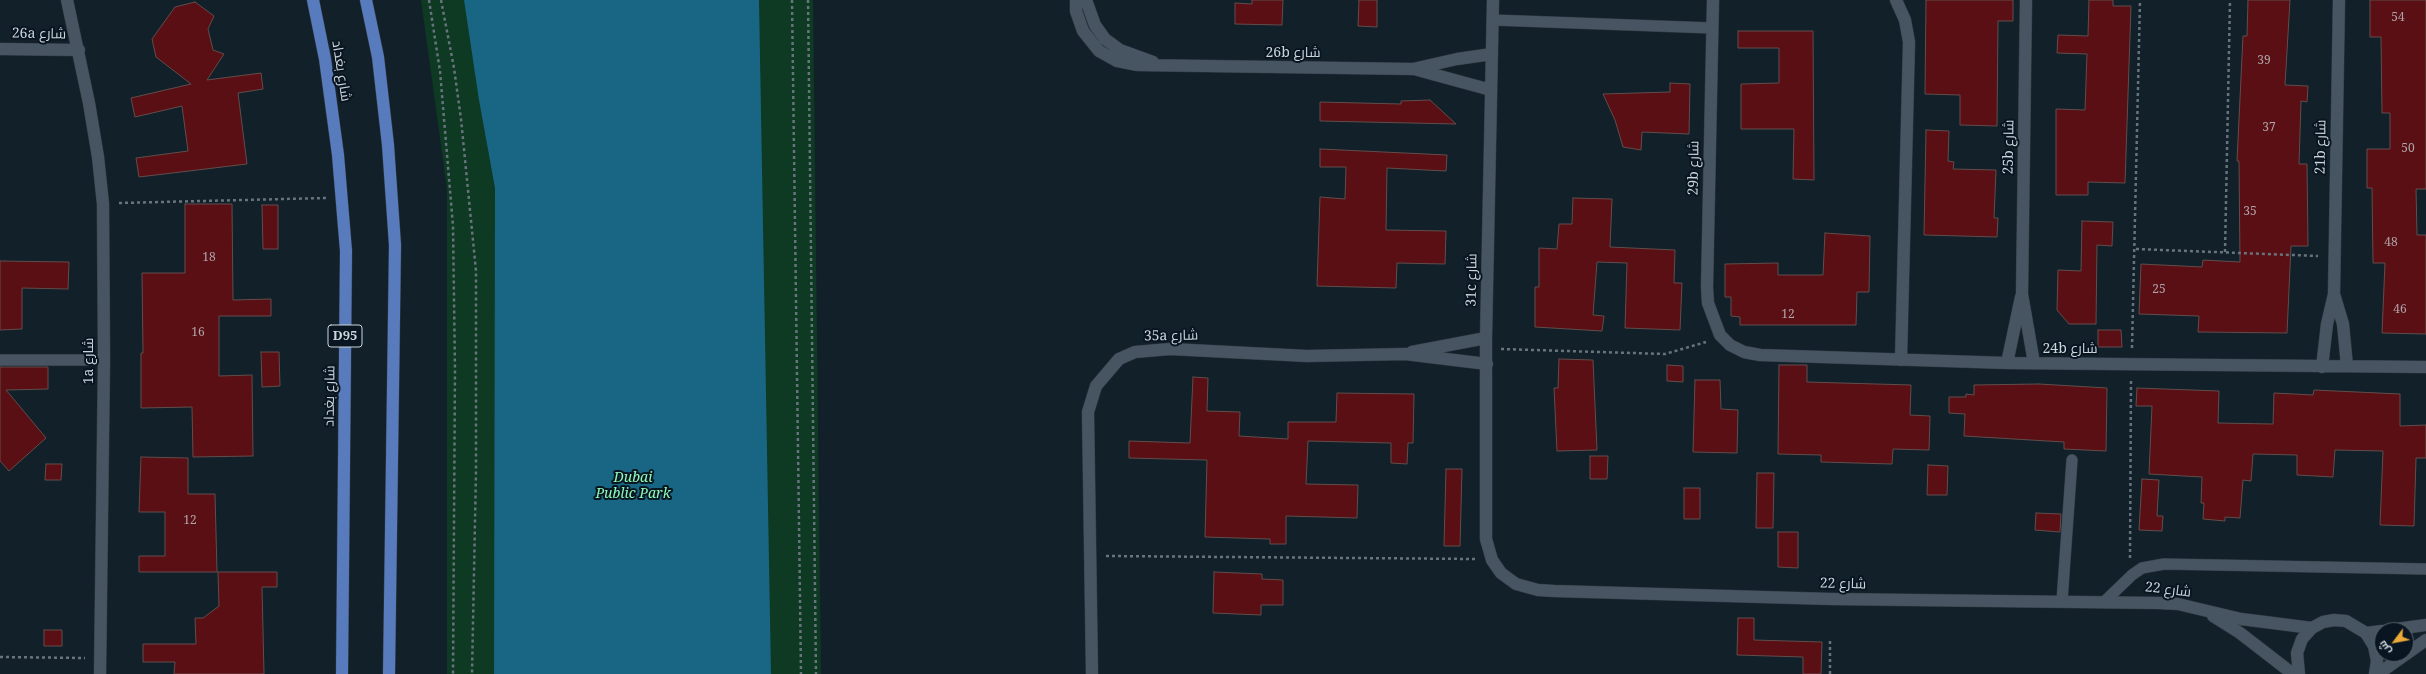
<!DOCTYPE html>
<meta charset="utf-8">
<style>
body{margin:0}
#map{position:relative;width:2426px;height:674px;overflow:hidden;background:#12202a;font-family:"Noto Serif",Cairo,serif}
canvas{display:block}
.north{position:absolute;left:2374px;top:622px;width:40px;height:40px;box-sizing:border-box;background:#091621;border:1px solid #57626c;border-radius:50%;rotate:238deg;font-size:11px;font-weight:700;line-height:16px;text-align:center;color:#ccd5dc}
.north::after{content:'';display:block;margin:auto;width:14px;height:18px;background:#eaaa38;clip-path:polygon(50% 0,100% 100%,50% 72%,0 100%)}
</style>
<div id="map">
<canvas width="2426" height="674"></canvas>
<div class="north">ش</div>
</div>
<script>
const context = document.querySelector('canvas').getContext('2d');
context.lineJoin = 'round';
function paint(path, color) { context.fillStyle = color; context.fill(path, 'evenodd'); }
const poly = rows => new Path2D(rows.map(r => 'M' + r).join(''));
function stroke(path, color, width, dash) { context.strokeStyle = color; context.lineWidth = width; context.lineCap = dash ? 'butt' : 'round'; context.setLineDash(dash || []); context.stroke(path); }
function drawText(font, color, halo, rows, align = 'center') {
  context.font = font + ' "Noto Serif",Cairo,serif'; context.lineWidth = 4; context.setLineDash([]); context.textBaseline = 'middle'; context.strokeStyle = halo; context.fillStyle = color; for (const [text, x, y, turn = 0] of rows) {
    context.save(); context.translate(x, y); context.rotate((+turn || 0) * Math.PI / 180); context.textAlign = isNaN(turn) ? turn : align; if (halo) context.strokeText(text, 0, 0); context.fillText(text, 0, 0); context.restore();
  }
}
paint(poly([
 [421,0,813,0,821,674,447,674,447,189]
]), '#0e3922');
paint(poly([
 [464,0,759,0,771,674,494,674,495,188,479,100]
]), '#186683');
const building = poly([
 [1252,0,1283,0,1282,25,1235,24,1235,3,1252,4,1252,0],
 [1359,0,1377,0,1377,27,1358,26,1359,0],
 [1926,0,2013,0,2013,21,1998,21,1997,126,1960,125,1960,95,1925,94,1926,0],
 [2089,0,2113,0,2113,6,2131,6,2125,183,2088,182,2088,195,2056,195,2056,109,2085,110,2087,54,2057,53,2058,35,2088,36,2089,0],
 [2248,0,2290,0,2285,85,2308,86,2307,102,2301,101,2299,164,2307,164,2308,246,2291,246,2287,333,2198,332,2199,316,2139,314,2141,264,2202,267,2203,260,2240,262,2239,161,2237,161,2243,36,2247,36,2248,0],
 [2370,0,2426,0,2426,189,2416,189,2417,235,2426,235,2426,334,2382,333,2385,263,2373,263,2372,188,2367,188,2367,149,2390,149,2390,113,2382,113,2381,37,2370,37,2370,0],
 [195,2,214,16,208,29,213,50,224,54,207,80,261,73,263,89,238,93,247,164,139,177,136,158,188,151,182,106,135,117,131,98,191,84,156,57,152,39,175,7,195,2],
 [1738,31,1813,31,1814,180,1793,179,1794,129,1741,129,1741,84,1779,83,1779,48,1738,48,1738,31],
 [1670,83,1690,84,1689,134,1642,132,1641,150,1623,147,1615,120,1603,94,1670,92,1670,83],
 [1430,100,1456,124,1320,121,1320,102,1401,104,1401,101,1430,100],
 [1926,130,1949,131,1948,161,1954,162,1953,169,1996,170,1994,218,1998,218,1997,237,1924,235,1926,130],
 [1320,149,1447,155,1446,171,1387,168,1386,230,1446,231,1445,264,1397,263,1396,288,1317,286,1320,197,1345,199,1346,167,1320,167,1320,149],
 [1573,198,1612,199,1610,247,1675,250,1674,283,1682,283,1680,330,1625,328,1627,263,1597,262,1593,315,1604,316,1602,331,1535,327,1535,287,1539,287,1539,248,1557,249,1559,224,1572,224,1573,198],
 [185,204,232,204,233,300,271,299,271,316,219,316,219,376,252,375,253,456,193,457,192,407,141,408,141,353,143,353,142,273,185,273,185,204],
 [262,205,278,205,278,249,263,249,262,205],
 [2082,221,2113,222,2112,246,2097,245,2096,324,2069,324,2057,310,2058,270,2081,271,2082,221],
 [1825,233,1870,236,1869,292,1857,292,1856,325,1740,325,1740,317,1731,316,1731,297,1725,297,1725,264,1778,263,1778,275,1823,275,1825,233],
 [0,261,69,262,68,289,22,288,22,329,0,330,0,261],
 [2098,330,2121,330,2122,347,2098,347,2098,330],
 [261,352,279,352,280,386,262,387,261,352],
 [1559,359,1593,360,1597,450,1557,451,1554,388,1558,388,1559,359],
 [1667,365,1683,366,1683,382,1667,381,1667,365],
 [1779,365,1807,365,1807,382,1911,385,1910,415,1930,416,1929,450,1893,449,1892,464,1821,462,1821,455,1778,454,1779,365],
 [0,367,48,367,48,389,6,390,46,438,9,471,0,461,0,367],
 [1193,377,1208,378,1207,411,1240,412,1239,436,1288,439,1288,422,1336,422,1337,393,1414,394,1413,443,1408,443,1407,464,1391,463,1391,443,1308,441,1306,484,1358,485,1357,518,1286,516,1286,544,1270,544,1270,539,1205,537,1207,460,1129,458,1129,441,1190,443,1193,377],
 [1695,380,1720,380,1721,409,1738,410,1737,453,1693,452,1695,380],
 [2039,384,2107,388,2106,451,2064,449,2064,442,1964,436,1965,414,1949,413,1949,397,1966,397,1966,394,1974,395,1974,385,2039,384],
 [2137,388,2219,391,2218,423,2273,424,2274,393,2313,395,2314,390,2400,394,2400,426,2426,425,2426,458,2416,458,2414,526,2380,525,2383,451,2335,450,2333,477,2297,475,2297,455,2253,454,2251,481,2243,480,2240,518,2225,517,2225,521,2203,519,2204,503,2201,503,2202,477,2149,474,2152,406,2136,406,2137,388],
 [1590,456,1608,456,1607,479,1590,479,1590,456],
 [141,457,188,458,188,494,215,494,217,572,139,572,139,556,165,556,165,512,139,512,141,457],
 [46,464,62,464,61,480,45,480,46,464],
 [1928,465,1948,466,1947,495,1927,495,1928,465],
 [1446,469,1462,469,1460,546,1444,546,1446,469],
 [1757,473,1774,473,1773,528,1756,528,1757,473],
 [2142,479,2159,480,2157,516,2163,516,2162,531,2139,530,2142,479],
 [1684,488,1700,488,1700,519,1684,519,1684,488],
 [2036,513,2061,514,2060,532,2035,530,2036,513],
 [1778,532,1798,532,1798,568,1778,567,1778,532],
 [218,572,277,572,277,587,262,587,264,674,174,674,175,662,143,662,143,644,196,644,195,618,203,618,219,606,218,572],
 [1214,572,1262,574,1262,579,1283,580,1283,605,1261,605,1261,615,1213,613,1214,572],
 [1738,618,1754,618,1754,640,1822,642,1821,674,1803,674,1803,657,1737,655,1738,618],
 [44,630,62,630,62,646,44,646,44,630]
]);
paint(building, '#590f13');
stroke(building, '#624d4c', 1);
const lane = poly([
 [1493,20,1712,28],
 [0,360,104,360],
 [2062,601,2072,460],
 [2105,601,2132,575,2142,568,2164,564,2426,569]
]);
const street = poly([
 [67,0,89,103,98,157,103,204,104,360,100,674],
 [1076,0,1076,11,1083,31,1099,51,1117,61,1137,65,1413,69,1457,59,1492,54],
 [1086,0,1095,25,1105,39,1120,50,1153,62],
 [1493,0,1486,338,1486,539,1492,560,1501,573,1516,584,1538,590,1554,591,1831,599,2159,603,2178,604,2241,619,2312,628],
 [1713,0,1707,287,1708,303,1720,335,1730,345,1744,352,1760,355,2007,363,2426,367],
 [1896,0,1905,20,1909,42,1901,360],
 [2026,0,2022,294,2034,363],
 [0,49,79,50],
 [1414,69,1491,90],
 [2334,294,2343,324,2347,366],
 [1412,352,1486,338],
 [2007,363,2021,297],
 [2322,367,2327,324,2334,294,2339,0],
 [2213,616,2240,633,2293,674],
 [2389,630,2426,625],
 [2366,633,2382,631],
 [1092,674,1088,412,1096,386,1119,359,1135,352,1170,349,1307,356,1405,354,1487,364],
 [2299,674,2297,653,2302,639,2312,628,2323,622,2334,620,2346,621,2366,633,2374,646,2377,661,2375,674],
 [2378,674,2426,640]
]);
const primary = poly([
 [313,0,325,59,338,155,346,251,342,674],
 [366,0,378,57,388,145,395,245,389,674]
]);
stroke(lane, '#323a43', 12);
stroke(street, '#323a43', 13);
stroke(primary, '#323a43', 13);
stroke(poly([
 [429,0,440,71,453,226,455,370,453,674],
 [441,0,454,68,461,119,476,271,476,471,472,674],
 [792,0,801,674],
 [808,0,816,674],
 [119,203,326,198],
 [2136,249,2318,256],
 [2225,252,2230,0],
 [2132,348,2140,0],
 [1501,349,1665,354,1706,342],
 [1106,556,1475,559],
 [2130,558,2131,379],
 [0,657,85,658],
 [1830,674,1830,638]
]), '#68747d', 2.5, [3, 3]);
stroke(lane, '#465561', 11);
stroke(street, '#465561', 12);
stroke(primary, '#577bbc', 12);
drawText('12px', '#afa4aa', null, [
 ["54",2398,18],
 ["39",2264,61],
 ["37",2269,128],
 ["50",2408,149],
 ["35",2250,212],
 ["48",2391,243],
 ["18",209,258],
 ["25",2159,290],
 ["46",2400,310],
 ["12",1788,315],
 ["16",198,333],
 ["12",190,521]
]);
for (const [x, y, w] of [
 [345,336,34]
]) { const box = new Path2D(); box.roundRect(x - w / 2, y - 11, w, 22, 3); context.fillStyle = '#091621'; context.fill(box); stroke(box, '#ccd5dc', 1); }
drawText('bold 13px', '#ccd5dc', null, [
 ["D95",345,336]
]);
drawText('14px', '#ccd5dc', '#091621', [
 ["26a شارع",39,34,1],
 ["26b شارع",1293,53],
 ["شارع بغداد",341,71,81],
 ["25b شارع",2009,147,-89],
 ["21b شارع",2321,147,-89],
 ["29b شارع",1694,168,-89],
 ["31c شارع",1472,280,-89],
 ["35a شارع",1171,336,-1],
 ["24b شارع",2070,349],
 ["1a شارع",89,361,-90],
 ["شارع بغداد",330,396,-89],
 ["شارع 22",1843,584,1],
 ["شارع 22",2168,590,7]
]);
drawText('italic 14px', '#8dfaba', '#091621', [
 ["Dubai",633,478],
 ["Public Park",633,494]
]);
</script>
